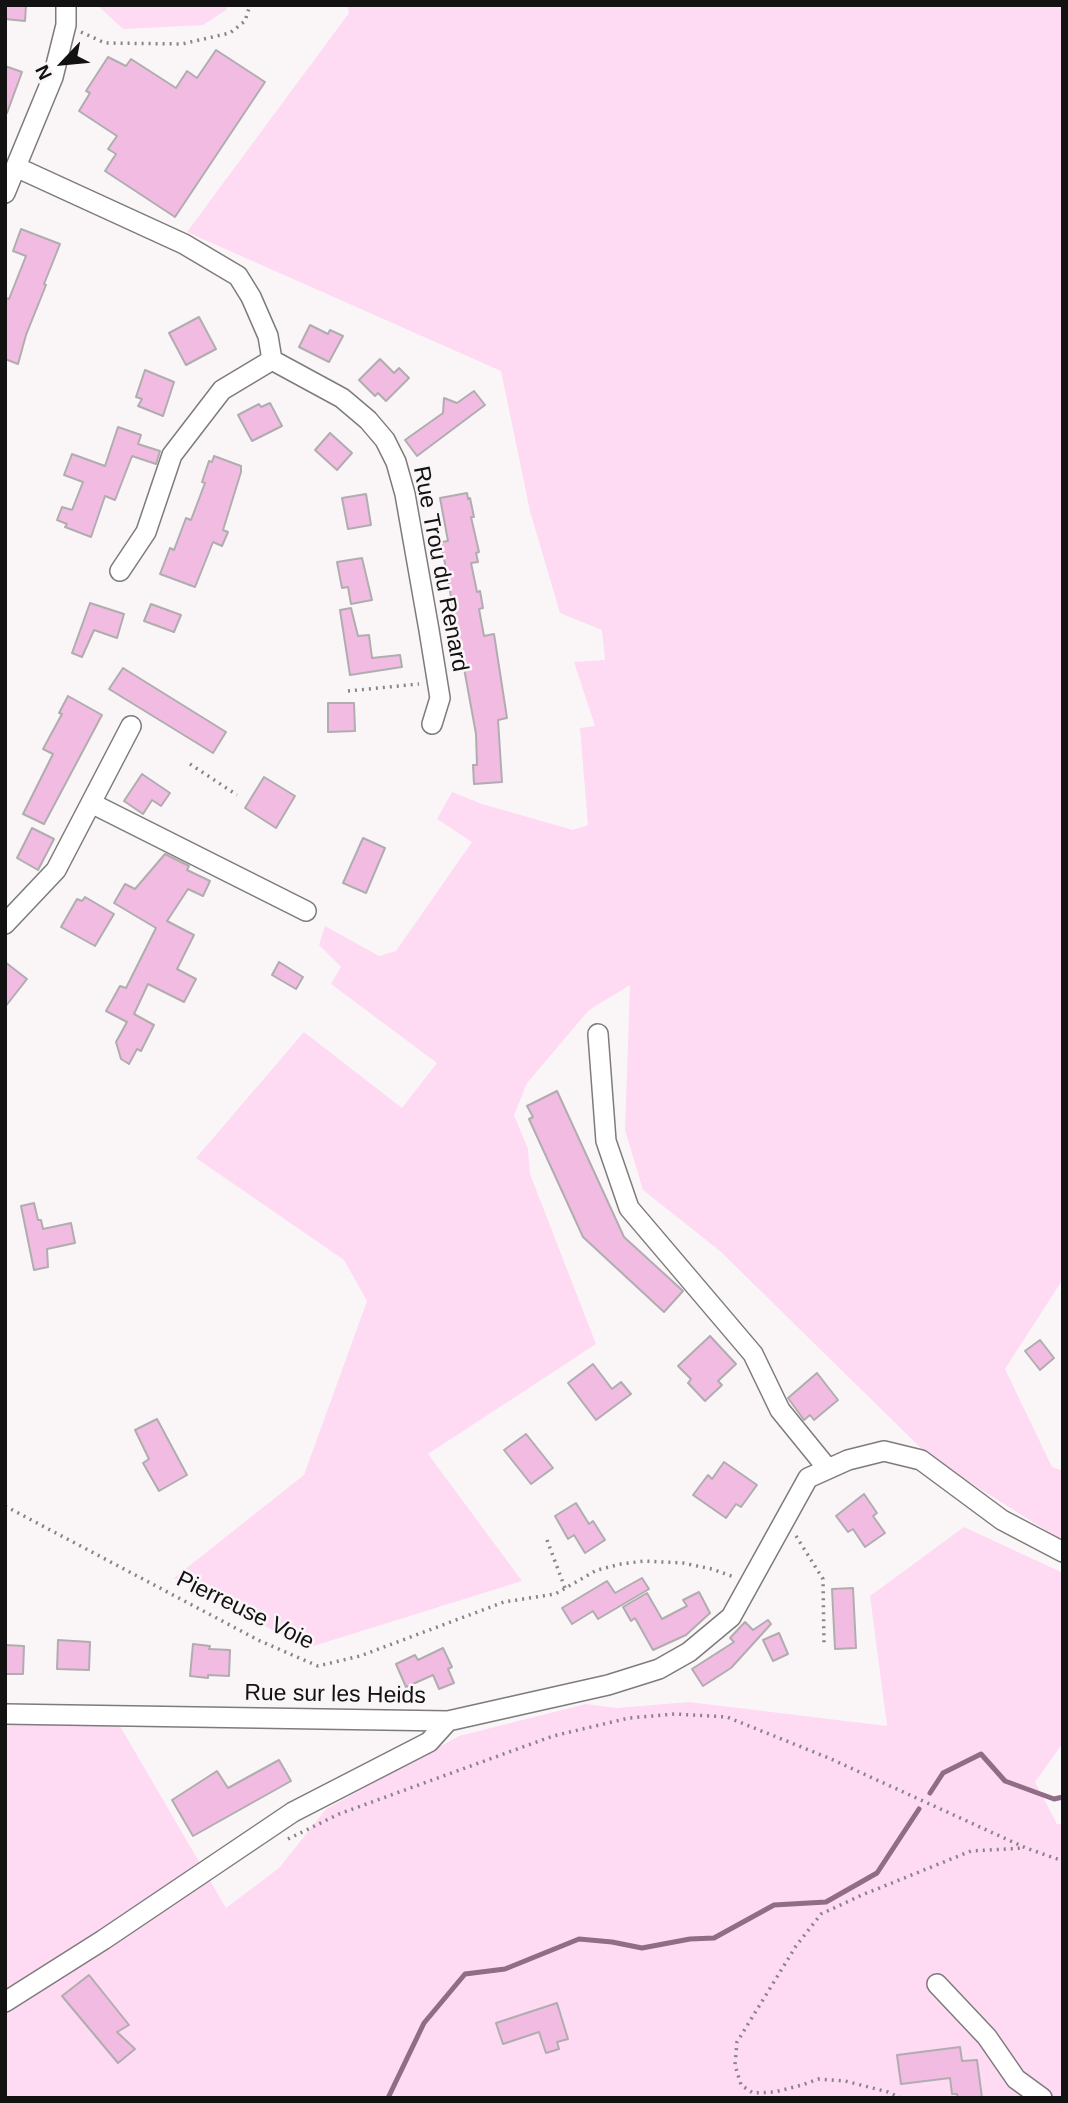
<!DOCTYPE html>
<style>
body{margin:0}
#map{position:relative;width:1068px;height:2103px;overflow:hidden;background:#faf6f8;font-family:Helvetica,sans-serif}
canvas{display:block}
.frame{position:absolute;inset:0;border:7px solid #131213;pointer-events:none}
.north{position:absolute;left:28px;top:28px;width:70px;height:70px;-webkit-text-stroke:5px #faf6f8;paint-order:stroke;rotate:244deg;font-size:19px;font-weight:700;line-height:28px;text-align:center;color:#131213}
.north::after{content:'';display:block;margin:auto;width:24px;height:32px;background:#131213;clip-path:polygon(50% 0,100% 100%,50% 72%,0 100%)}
</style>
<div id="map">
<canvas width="1068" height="2103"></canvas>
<div class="frame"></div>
<div class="north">N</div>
</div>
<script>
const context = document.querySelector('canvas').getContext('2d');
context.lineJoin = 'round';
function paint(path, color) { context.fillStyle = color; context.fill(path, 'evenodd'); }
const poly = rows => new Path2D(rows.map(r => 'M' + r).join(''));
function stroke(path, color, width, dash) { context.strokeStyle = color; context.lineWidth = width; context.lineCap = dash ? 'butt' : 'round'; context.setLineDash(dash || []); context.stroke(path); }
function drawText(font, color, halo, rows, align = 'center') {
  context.font = font + ' Helvetica,sans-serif'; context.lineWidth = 5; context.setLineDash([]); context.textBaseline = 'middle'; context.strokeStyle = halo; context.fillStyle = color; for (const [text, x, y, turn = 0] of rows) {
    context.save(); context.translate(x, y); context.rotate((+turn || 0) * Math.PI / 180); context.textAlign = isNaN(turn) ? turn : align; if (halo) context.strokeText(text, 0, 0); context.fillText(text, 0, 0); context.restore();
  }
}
paint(poly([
 [97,5,228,5,226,10,203,25,123,29],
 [347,5,1063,5,1063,1279,1005,1369,1052,1467,1063,1471,1063,1541,931,1458,720,1251,643,1190,625,1130,630,985,589,1010,527,1083,514,1115,528,1149,530,1174,596,1344,428,1454,522,1581,307,1648,174,1578,304,1475,367,1301,344,1260,196,1158,304,1032,402,1108,437,1063,331,984,341,967,319,945,325,926,379,956,396,951,472,842,437,819,452,792,482,804,573,830,588,825,580,728,595,726,574,662,605,660,602,630,560,613,530,511,501,371,187,232,349,13],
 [964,1527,1063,1573,1063,1743,1035,1782,1057,1824,1063,1824,1063,2098,5,2098,5,1722,120,1726,226,1908,279,1868,326,1809,459,1736,586,1704,617,1708,689,1702,887,1726,870,1596]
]), '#fedaf3');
stroke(poly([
 [930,1793,943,1773,981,1754,1005,1781,1054,1799,1063,1797],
 [388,2098,424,2023,465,1974,505,1969,579,1939,612,1942,642,1948,690,1939,714,1938,774,1905,826,1902,877,1873,919,1809]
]), '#916c86', 5);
const building = poly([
 [5,5,26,5,25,21,5,19,5,5],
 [216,50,265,82,175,217,105,171,116,154,108,149,117,136,79,111,90,93,86,91,108,57,126,66,131,59,176,88,187,71,197,78,216,50],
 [5,66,22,72,7,113,5,113,5,66],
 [21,229,60,244,44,284,46,285,26,335,18,364,5,359,5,298,9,299,26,256,13,251,21,229],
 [199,317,216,349,186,365,169,333,199,317],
 [310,325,328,334,330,330,343,336,329,362,299,347,310,325],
 [380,359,394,373,399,368,409,378,386,401,378,393,375,396,359,380,380,359],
 [145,370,174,382,163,416,138,406,142,399,136,397,145,370],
 [474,391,485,405,417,456,405,440,443,413,444,398,457,403,474,391],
 [270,403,282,426,252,441,238,415,259,404,261,407,270,403],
 [118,427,141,435,138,444,160,451,156,464,132,456,115,500,105,496,91,537,65,527,67,524,57,520,62,507,72,510,83,482,64,475,72,454,105,466,118,427],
 [330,433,352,453,337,470,315,450,330,433],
 [214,456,241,466,241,472,223,530,228,532,222,546,213,542,195,587,160,574,170,548,174,550,186,518,191,520,205,483,202,482,209,461,212,462,214,456],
 [467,493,468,499,470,498,474,517,471,517,479,552,476,553,478,562,471,563,477,592,480,591,483,608,479,609,484,636,494,634,507,718,498,720,502,782,474,784,473,765,477,765,476,734,441,542,448,541,440,498,467,493],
 [366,494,371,525,348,529,342,498,366,494],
 [362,558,372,600,351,604,348,587,342,588,337,562,362,558],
 [90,603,124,614,117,638,94,630,82,657,72,653,90,603],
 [151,604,181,615,174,632,144,621,151,604],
 [351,608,358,636,369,635,372,658,400,655,402,667,350,675,340,610,351,608],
 [123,668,226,732,213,753,109,689,123,668],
 [68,696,102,715,44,824,23,814,53,754,43,749,62,714,59,713,68,696],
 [328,703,354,703,355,731,328,732,328,703],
 [142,774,170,793,161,806,152,800,143,814,124,801,142,774],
 [264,777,295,796,276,828,245,808,264,777],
 [32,828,54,839,38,870,17,858,32,828],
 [363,838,385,848,366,893,343,883,363,838],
 [165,854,189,866,187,870,210,881,203,896,188,889,167,921,194,935,177,969,196,979,184,1002,148,984,134,1014,154,1025,141,1051,137,1049,129,1064,121,1059,116,1042,127,1022,106,1011,120,986,126,988,156,928,114,903,125,884,135,889,165,854],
 [85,897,114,914,95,946,61,927,77,899,82,901,85,897],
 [5,962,27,979,5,1007,5,962],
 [279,962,303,977,296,989,272,975,279,962],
 [557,1091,624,1237,683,1291,664,1312,583,1237,529,1119,533,1117,527,1106,557,1091],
 [34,1203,38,1220,41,1220,43,1229,71,1223,75,1243,47,1249,48,1267,34,1270,21,1206,34,1203],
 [710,1336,736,1364,718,1381,722,1385,705,1401,688,1383,691,1379,678,1366,710,1336],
 [1040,1340,1054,1358,1040,1370,1025,1351,1040,1340],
 [593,1364,612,1389,621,1382,631,1394,596,1420,568,1383,593,1364],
 [817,1373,838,1400,814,1420,810,1415,804,1420,788,1398,817,1373],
 [157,1419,187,1475,159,1491,143,1463,149,1459,135,1430,157,1419],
 [526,1434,553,1468,531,1484,504,1450,526,1434],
 [724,1462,757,1485,741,1507,736,1504,726,1518,693,1495,708,1475,712,1479,724,1462],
 [864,1494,877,1513,873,1516,885,1533,865,1547,853,1529,848,1532,836,1516,864,1494],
 [576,1503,589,1524,593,1521,605,1540,585,1553,574,1535,568,1539,555,1516,576,1503],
 [642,1578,649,1589,598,1619,593,1611,572,1624,562,1608,607,1581,615,1593,642,1578],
 [853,1588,856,1648,835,1649,832,1589,853,1588],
 [699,1592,710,1613,686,1635,653,1650,635,1618,631,1621,623,1607,647,1593,662,1619,687,1606,683,1600,699,1592],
 [768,1620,771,1624,731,1668,703,1686,692,1669,734,1642,730,1638,745,1622,753,1630,768,1620],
 [779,1633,788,1654,773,1661,763,1640,779,1633],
 [58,1640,90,1642,89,1670,57,1669,58,1640],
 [193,1644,210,1646,209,1649,230,1650,229,1676,208,1675,208,1678,190,1676,193,1644],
 [5,1645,24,1646,23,1674,5,1674,5,1645],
 [443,1648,452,1667,448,1669,454,1683,439,1689,433,1675,406,1687,396,1664,415,1655,418,1660,443,1648],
 [279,1760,291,1781,193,1836,172,1800,217,1771,228,1788,279,1760],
 [89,1975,129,2025,117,2032,135,2049,118,2063,62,1996,89,1975],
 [557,2003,568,2039,557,2042,559,2049,546,2053,539,2032,503,2044,496,2023,557,2003],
 [960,2047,962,2061,977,2060,982,2098,958,2098,957,2094,952,2094,950,2078,901,2084,897,2055,960,2047]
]);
paint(building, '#f2bce2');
stroke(building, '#b0adaf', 2);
const minor = poly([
 [16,167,184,244,238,276,251,297,268,336,272,360,342,398,368,420,385,440,396,462,405,494,429,630,440,698,432,724],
 [5,193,53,77,66,25,66,5],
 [120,571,146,532,172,455,222,390,272,360],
 [91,803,306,911],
 [5,924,56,870,131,726],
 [598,1034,606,1141,629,1208,753,1354,780,1410,828,1469],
 [5,1714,448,1721,608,1685,659,1669,689,1652,731,1617,808,1478,848,1460,884,1451,921,1460,1002,1520,1063,1552],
 [937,1984,987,2037,1016,2079,1042,2098],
 [5,2002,103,1940,293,1812,429,1742,448,1721]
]);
stroke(minor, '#7e7b7d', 22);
stroke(poly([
 [81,32,105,43,182,44,230,33,245,21,250,5],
 [348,691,419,684],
 [190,764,237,795],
 [5,1506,260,1641,318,1666,360,1656,504,1602,555,1594,597,1570,621,1564,644,1561,683,1563,712,1569,734,1577],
 [796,1536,823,1579,824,1645],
 [547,1540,565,1588],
 [288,1839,339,1814,553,1736,629,1718,675,1714,727,1717,831,1759,1026,1848,1063,1861],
 [901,2098,888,2092,845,2081,818,2079,802,2085,775,2092,753,2093,741,2085,735,2065,737,2042,796,1946,821,1914,862,1895,971,1851,1024,1848]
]), '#878486', 3.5, [2, 5]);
stroke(minor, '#fff', 19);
drawText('23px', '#131213', '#faf6f8', [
 ["Rue Trou du Renard",440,569,79],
 ["Pierreuse Voie",245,1611,26],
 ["Rue sur les Heids",335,1695,1]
]);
</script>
